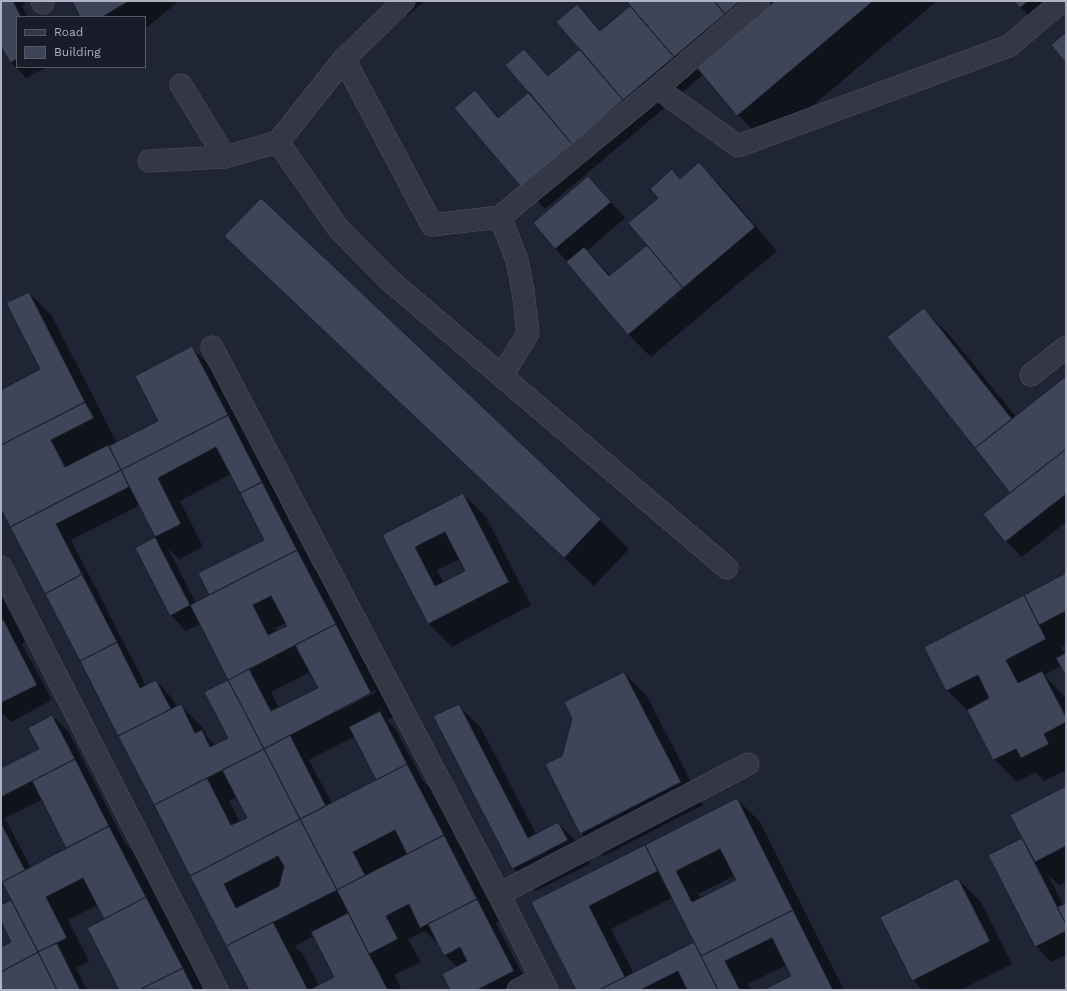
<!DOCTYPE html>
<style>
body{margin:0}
#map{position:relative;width:1067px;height:991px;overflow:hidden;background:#202535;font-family:"Work Sans",sans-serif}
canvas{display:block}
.frame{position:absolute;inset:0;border:2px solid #aeb2c3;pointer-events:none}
.legend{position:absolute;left:16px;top:16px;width:130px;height:52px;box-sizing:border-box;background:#191d2a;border:1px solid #555967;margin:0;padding:5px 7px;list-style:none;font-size:12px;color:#aeb2c3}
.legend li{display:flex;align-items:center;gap:8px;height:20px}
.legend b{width:20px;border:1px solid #555967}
</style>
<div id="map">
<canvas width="1067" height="991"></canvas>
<div class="frame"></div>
<ul class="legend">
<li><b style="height:5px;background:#343846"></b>Road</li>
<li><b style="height:11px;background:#3f4558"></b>Building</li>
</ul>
</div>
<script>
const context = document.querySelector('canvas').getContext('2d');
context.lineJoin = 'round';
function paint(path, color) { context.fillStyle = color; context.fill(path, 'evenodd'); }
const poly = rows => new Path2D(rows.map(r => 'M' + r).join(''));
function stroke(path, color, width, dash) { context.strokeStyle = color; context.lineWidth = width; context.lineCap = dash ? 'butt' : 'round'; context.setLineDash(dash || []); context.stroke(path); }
paint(poly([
 [1,1,23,1,25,4,22,6,28,17,17,17,17,67,47,67,26,78,11,62,1,43],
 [73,1,179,1,145,29,145,17,82,17],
 [392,1,425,1,407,16],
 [628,1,937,1,767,144,738,115,704,74,545,209,522,186,475,92,500,118,530,92,524,50,549,76,581,49,577,6,602,31,632,6],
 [1015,1,1062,1,1036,23],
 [699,164,722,187,777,251,651,357,628,334,534,223,588,177,625,218,587,251,611,276,648,245,659,198,672,171,681,180],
 [226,236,600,520,629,549,594,586],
 [29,293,52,316,117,443,160,422,192,348,215,371,285,505,282,507,313,567,320,574,393,717,387,720,395,728,423,781,430,788,499,922,496,923,529,987,523,990,451,990,457,967,445,955,440,946,425,931,408,939,421,962,394,975,402,990,250,990,1,507,1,391,42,370],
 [231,474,265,540,210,594,211,595,196,603,168,549,179,559,203,547,180,501],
 [140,505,157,537,136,548,171,615,186,631,200,624,229,680,229,738,215,745,208,738,203,728,180,705,177,707,171,697,156,681,146,686,71,540],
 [286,623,288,627,277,632,275,628],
 [310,672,319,688,279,708,271,692],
 [375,690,376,692,339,711,339,709],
 [355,736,377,780,332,804,309,760],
 [237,797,248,818,240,822,229,801],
 [314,936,335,977,319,986,302,953,295,946],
 [924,309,953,339,1016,417,1066,377,1066,522,1022,557,1006,541,985,514,1012,493],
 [463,494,486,517,531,605,452,647,429,624,383,535],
 [460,559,467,571,444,583,437,570],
 [1066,575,1066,645,1061,648,1066,655,1066,675,1061,666,1044,675,1066,698,1066,770,1044,781,1036,772,1017,782,994,759,970,713,947,690],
 [1,595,25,642,22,644,52,700,11,722,1,712],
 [624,673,647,696,703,805,604,856,581,833,562,757],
 [458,705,481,728,536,834,558,823,581,846,590,864,536,891,513,868],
 [543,852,545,853,517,867,516,866],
 [52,716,68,731,125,843,132,850,204,990,120,990,105,920,97,905,68,920,89,961,76,968,87,990,1,990,1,948,13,942,1,919,1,907,12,900,1,878,1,769,40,749],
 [43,799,68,848,31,868,5,818],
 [1066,787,1066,881,1059,885,1048,875,1063,905,1066,904,1066,955,1051,962,1036,946,990,855,1024,838],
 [737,799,760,822,844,990,766,990,793,977,787,965,748,984,751,990,577,990,533,902],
 [734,876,737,881,701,899,698,894],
 [672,898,695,943,634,974,611,929],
 [958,879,981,902,1012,964,961,990,923,990,913,980]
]), '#0007');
const building = poly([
 [1,1,13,1,21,17,17,17,17,59,10,63,1,46,1,1],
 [72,1,129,1,102,17,80,17,72,1],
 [626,1,714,1,725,14,674,57,626,1],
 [714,1,740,1,725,14,714,1],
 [775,1,873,1,737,116,697,68,775,1],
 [1014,1,1028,1,1020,8,1014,1],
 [577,4,600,31,630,6,674,57,623,100,556,22,577,4],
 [1066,32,1066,63,1051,45,1066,32],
 [524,49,548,76,580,49,623,100,572,144,505,65,524,49],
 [475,90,498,118,529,92,572,144,521,187,454,108,475,90],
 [699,162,755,227,683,288,628,223,658,198,650,189,672,169,680,179,699,162],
 [588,176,611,202,555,249,533,223,588,176],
 [261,198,601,519,564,558,224,236,261,198],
 [647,245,683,288,628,335,566,262,584,247,609,276,647,245],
 [29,292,85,402,1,445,1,390,40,369,6,303,29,292],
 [924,308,1012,419,975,448,887,337,924,308],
 [192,346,228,415,121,470,109,446,158,421,135,376,192,346],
 [1066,376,1066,449,1010,493,975,448,1066,376],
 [85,402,94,418,51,440,65,467,108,445,121,470,10,527,1,509,1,445,85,402],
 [228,415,262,482,240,493,216,447,158,478,181,524,155,537,121,470,228,415],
 [1066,449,1066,494,1005,542,983,514,1066,449],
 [121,470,129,487,56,524,82,574,45,594,10,527,121,470],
 [262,482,297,550,209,595,198,573,264,540,240,493,262,482],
 [463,493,509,582,428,624,382,535,463,493],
 [445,532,465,571,435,586,415,547,445,532],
 [155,537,190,605,170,616,135,548,155,537],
 [297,550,336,624,228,680,190,605,297,550],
 [271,596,287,626,268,635,253,605,271,596],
 [1066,573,1066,611,1039,625,1024,595,1066,573],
 [82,574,117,642,80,661,45,594,82,574],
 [1024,595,1046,639,1006,660,1018,683,1042,671,1066,717,1066,722,1044,734,1049,744,1021,758,1016,749,993,760,967,710,989,698,978,675,946,691,924,647,1024,595],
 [3,619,37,685,1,703,1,620,3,619],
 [336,624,371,693,264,749,228,680,249,669,271,711,318,688,295,645,336,624],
 [117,642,140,688,156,680,171,709,118,736,80,661,117,642],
 [1066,653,1066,677,1056,658,1066,653],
 [624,672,681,782,580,834,545,764,562,756,572,719,564,702,624,672],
 [228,680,264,749,154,805,118,736,181,704,195,733,202,730,210,747,228,738,204,692,228,680],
 [459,704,528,838,558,822,568,840,512,869,433,716,459,704],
 [380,711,407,764,376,780,349,727,380,711],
 [52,715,75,759,1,797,1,768,39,749,28,728,52,715],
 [290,735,326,806,300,819,264,749,290,735],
 [264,749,300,819,190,876,154,805,207,778,231,825,247,818,222,770,264,749],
 [75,759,109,826,66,848,32,781,75,759],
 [407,764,444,835,407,854,395,830,353,852,365,875,337,890,300,819,407,764],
 [1066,786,1066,846,1035,862,1010,815,1066,786],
 [737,798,793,910,701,956,645,845,737,798],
 [720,849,736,880,692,902,676,871,720,849],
 [300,819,337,890,226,946,190,876,300,819],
 [278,856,284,866,279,886,236,908,224,884,278,856],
 [1,823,25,870,2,882,1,880,1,823],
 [109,826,146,897,104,919,83,878,46,897,67,938,38,952,2,882,109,826],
 [444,835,477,899,420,928,409,904,386,916,398,939,369,954,337,890,444,835],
 [1022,838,1066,924,1066,931,1035,947,988,855,1022,838],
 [645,845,658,871,589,906,625,977,599,990,576,990,531,902,645,845],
 [958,878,990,941,912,981,880,917,958,878],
 [146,897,183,968,139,990,119,990,87,928,146,897],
 [477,899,514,971,477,990,450,990,442,974,467,961,460,947,444,956,428,924,477,899],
 [11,900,38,952,1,972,1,947,11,942,1,921,1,905,11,900],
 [1066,903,1066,924,1057,907,1066,903],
 [793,910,833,990,763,990,791,976,772,938,725,961,740,990,718,990,701,956,793,910],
 [348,913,369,954,388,990,309,990,334,977,311,932,348,913],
 [273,922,308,990,249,990,226,946,273,922],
 [694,942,718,990,687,990,678,971,640,990,599,990,694,942],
 [57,943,80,990,57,990,38,952,57,943],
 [38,952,57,990,1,990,1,972,38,952],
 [183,968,194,990,141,989,183,968]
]);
paint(building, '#3f4558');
stroke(building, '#1b1f2c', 1);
const minor = poly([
 [42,1,43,3],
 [404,1,344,59,278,142,338,228,388,279,727,568],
 [759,1,657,88,738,146,1009,46,1062,1],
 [344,59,432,225,500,217],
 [225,157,278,142],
 [149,161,225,157,181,85],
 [212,347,499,894,547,990],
 [1031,375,1066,347],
 [502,376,528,333,523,291,517,260,500,217,657,88],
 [1,567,217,990],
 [499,894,748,764],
 [518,990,541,978]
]);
stroke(minor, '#4e5261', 23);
stroke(minor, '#343846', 22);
</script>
